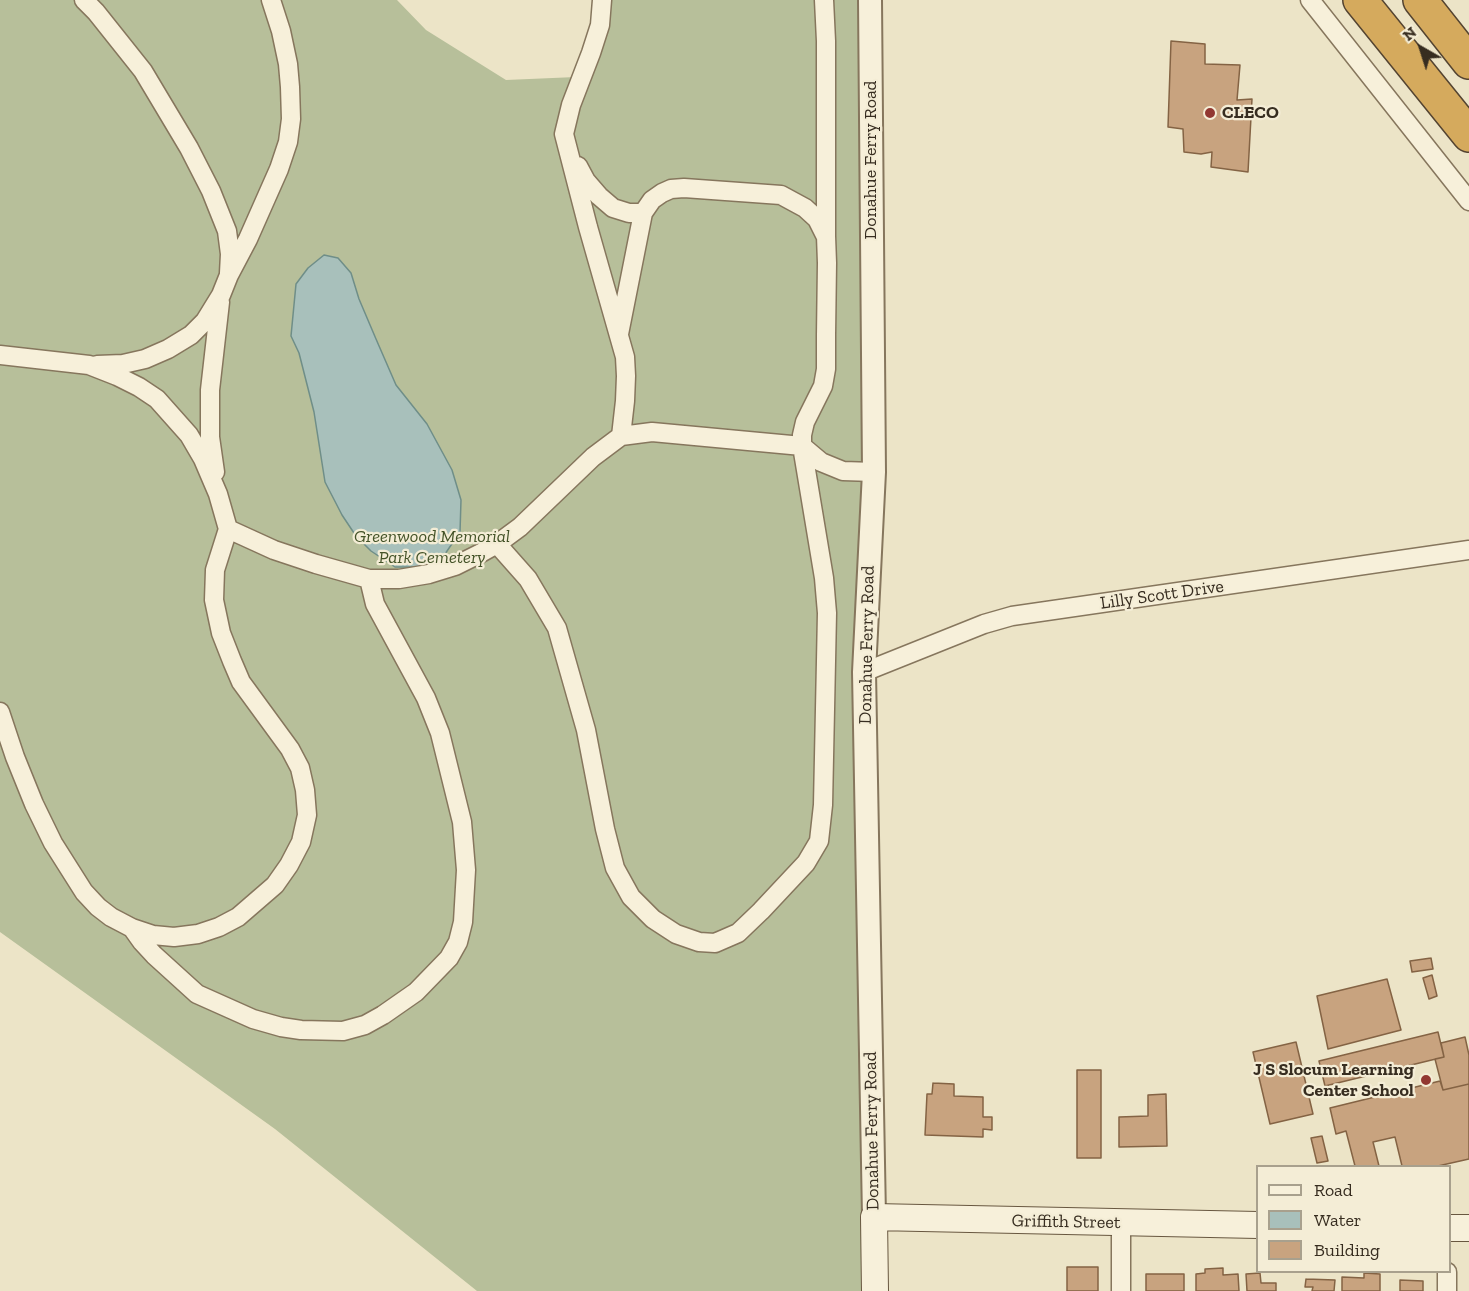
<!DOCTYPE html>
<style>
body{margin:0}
#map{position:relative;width:1469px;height:1291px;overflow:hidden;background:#ece4c7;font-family:"Zilla Slab",serif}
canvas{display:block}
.legend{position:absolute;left:1256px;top:1165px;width:195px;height:108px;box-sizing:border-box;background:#f4edd6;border:2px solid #a8a08d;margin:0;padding:8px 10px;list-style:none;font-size:18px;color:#372d20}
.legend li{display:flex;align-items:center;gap:12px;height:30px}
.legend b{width:30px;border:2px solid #a8a08d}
.north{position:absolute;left:1391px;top:18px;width:60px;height:60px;-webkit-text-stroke:4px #f4edd6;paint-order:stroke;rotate:321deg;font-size:16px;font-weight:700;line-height:24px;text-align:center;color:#372d20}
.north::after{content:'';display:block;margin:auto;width:21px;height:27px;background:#372d20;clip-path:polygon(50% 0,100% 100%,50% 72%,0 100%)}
</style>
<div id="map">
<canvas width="1469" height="1291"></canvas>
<ul class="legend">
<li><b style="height:8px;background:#f7f0da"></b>Road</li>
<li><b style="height:16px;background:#a8c0bb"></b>Water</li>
<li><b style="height:16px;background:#c8a37f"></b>Building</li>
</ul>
<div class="north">N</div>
</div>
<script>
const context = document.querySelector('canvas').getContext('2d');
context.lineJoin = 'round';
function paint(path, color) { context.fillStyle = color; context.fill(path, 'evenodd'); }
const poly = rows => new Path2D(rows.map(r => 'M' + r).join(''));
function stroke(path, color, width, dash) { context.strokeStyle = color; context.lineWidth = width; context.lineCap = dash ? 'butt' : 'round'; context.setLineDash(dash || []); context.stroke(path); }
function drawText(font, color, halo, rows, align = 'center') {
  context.font = font + ' "Zilla Slab",serif'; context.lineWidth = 4.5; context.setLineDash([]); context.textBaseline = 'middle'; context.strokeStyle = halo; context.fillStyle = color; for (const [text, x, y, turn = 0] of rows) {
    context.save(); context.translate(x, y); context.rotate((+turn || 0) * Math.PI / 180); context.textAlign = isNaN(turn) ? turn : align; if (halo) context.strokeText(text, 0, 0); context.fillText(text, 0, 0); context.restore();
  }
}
paint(poly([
 [0,0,397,0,426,30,506,80,576,77,593,30,595,0,869,0,871,1291,477,1291,275,1129,0,932]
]), '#b7bf9a');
const water = poly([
 [324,255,338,258,351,273,359,299,376,339,396,385,427,424,452,470,461,500,460,532,445,554,418,567,395,567,371,551,356,536,342,515,325,482,314,412,299,353,291,336,296,284,308,268,324,255]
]);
paint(water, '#a8c0bb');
stroke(water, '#6f8e88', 1.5);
const building = poly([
 [1171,41,1205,44,1205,64,1240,65,1237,100,1252,99,1248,172,1211,167,1212,152,1201,154,1184,152,1183,129,1168,127,1171,41],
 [1431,958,1433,969,1412,972,1410,961,1431,958],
 [1432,975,1437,996,1429,999,1423,978,1432,975],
 [1387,979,1401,1030,1328,1049,1317,996,1387,979],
 [1438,1032,1444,1057,1325,1086,1319,1061,1438,1032],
 [1465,1037,1469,1055,1469,1084,1443,1090,1435,1059,1444,1057,1441,1043,1465,1037],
 [1296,1042,1313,1114,1270,1124,1253,1052,1296,1042],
 [1077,1070,1101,1070,1101,1158,1077,1158,1077,1070],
 [1440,1081,1443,1090,1469,1084,1469,1159,1438,1166,1402,1166,1395,1137,1373,1142,1379,1166,1355,1166,1346,1131,1336,1134,1330,1108,1440,1081],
 [933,1083,954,1084,954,1096,983,1097,983,1117,992,1117,992,1130,983,1129,983,1137,925,1135,927,1094,932,1094,933,1083],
 [1166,1094,1167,1146,1119,1147,1119,1117,1148,1116,1148,1095,1166,1094],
 [1322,1136,1328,1161,1317,1163,1311,1138,1322,1136],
 [1067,1267,1098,1267,1098,1291,1067,1291,1067,1267],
 [1223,1268,1223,1275,1238,1274,1239,1291,1196,1291,1196,1274,1205,1273,1205,1269,1223,1268],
 [1260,1273,1261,1283,1276,1283,1276,1291,1247,1291,1246,1274,1260,1273],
 [1364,1273,1380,1274,1380,1291,1342,1291,1342,1277,1364,1278,1364,1273],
 [1146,1274,1184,1274,1184,1291,1146,1291,1146,1274],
 [1306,1279,1335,1280,1334,1291,1312,1291,1313,1287,1305,1287,1306,1279],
 [1400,1280,1423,1281,1423,1291,1400,1291,1400,1280]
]);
paint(building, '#c8a37f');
stroke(building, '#846344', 1.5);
const minor = poly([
 [84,0,96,12,143,71,189,148,211,191,227,231,230,254,229,273],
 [602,0,600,25,591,53,571,105,564,134,588,227,625,357,626,376,625,401,621,436],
 [1310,0,1469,201],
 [578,166,586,181,599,196,613,208,629,213,643,213],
 [619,334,643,213,652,200,662,193,671,189,684,188,781,195,805,208,817,219,825,235],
 [0,355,89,365,117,376,139,387,157,399,189,435,203,459,218,494,228,529,274,550,316,564,369,579,399,579,429,574,455,566,479,554,497,544,520,527,593,457,621,436,652,432,802,446,821,462,843,471,874,472],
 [97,365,123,364,145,359,168,349,191,335,205,321,221,295,229,275,248,239,279,169,288,142,291,119,290,87,288,64,281,31,271,0],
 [215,472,210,437,210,390,220,302],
 [497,544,528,579,557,628,586,730,605,829,615,868,631,897,653,919,676,934,699,942,715,943,738,933,761,911,806,863,819,841,823,805,827,613,824,578,802,446,802,435,805,422,823,386,826,369,826,335,827,263,826,236,826,41,824,0],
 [864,672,984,624,1012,616,1469,550],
 [0,712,15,757,34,804,53,843,84,892,98,907,111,917,132,928,153,935,174,937,198,934,219,927,238,917,275,885,289,865,301,842,307,815,305,790,300,768,290,749,241,682,232,661,221,633,214,600,215,570,228,529],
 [132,928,142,942,154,955,197,994,253,1019,281,1027,301,1030,343,1031,365,1025,383,1015,416,992,449,958,458,942,463,922,466,870,462,822,440,733,426,698,375,604,369,579],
 [1121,1223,1121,1291],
 [1447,1291,1447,1272]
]);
const tertiary = poly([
 [870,0,874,472,864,672,874,1217]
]);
const secondary = poly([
 [1450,1228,1469,1228],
 [875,1291,874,1217,1258,1225]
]);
const motorway = poly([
 [1360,0,1469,135],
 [1420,0,1469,62]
]);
stroke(minor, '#86765d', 21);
stroke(tertiary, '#86765d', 26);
stroke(secondary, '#685740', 28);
stroke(motorway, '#544431', 36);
stroke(minor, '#f7f0da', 18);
stroke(tertiary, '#f7f0da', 22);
stroke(secondary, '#f7f0da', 26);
stroke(motorway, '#d5aa5d', 33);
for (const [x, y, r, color] of [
 [1210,113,6,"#923831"],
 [1426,1080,6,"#923831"]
]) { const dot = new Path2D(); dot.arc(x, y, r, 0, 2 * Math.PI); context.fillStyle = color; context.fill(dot); stroke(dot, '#f4edd6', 2); }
drawText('bold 18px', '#372d20', '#f4edd6', [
 ["CLECO",1222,113],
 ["J S Slocum Learning",1414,1070,"right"],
 ["Center School",1414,1091,"right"]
], 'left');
drawText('18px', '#372d20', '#f4edd6', [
 ["Donahue Ferry Road",871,160,-90],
 ["Lilly Scott Drive",1162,595,-8],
 ["Donahue Ferry Road",867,645,-89],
 ["Donahue Ferry Road",872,1131,-91],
 ["Griffith Street",1066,1222,1]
]);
drawText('italic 18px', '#445328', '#f4edd6', [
 ["Greenwood Memorial",432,537],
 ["Park Cemetery",432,558]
]);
</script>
